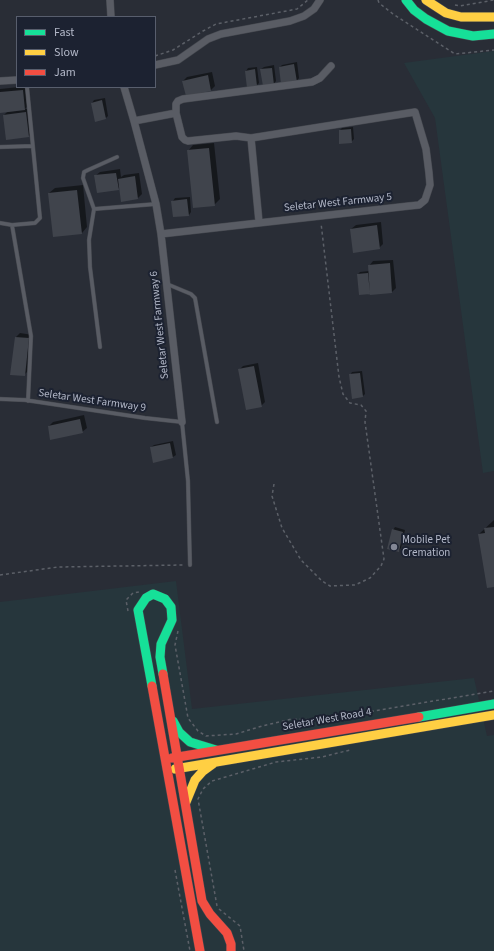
<!DOCTYPE html>
<style>
body{margin:0}
#map{position:relative;width:494px;height:951px;overflow:hidden;background:#292d36;font-family:"Source Sans 3",sans-serif}
canvas{display:block}
.legend{position:absolute;left:16px;top:16px;width:140px;height:72px;box-sizing:border-box;background:#1c2231;border:1px solid #585e6d;margin:0;padding:5px 7px;list-style:none;font-size:12px;color:#b3b8c8}
.legend li{display:flex;align-items:center;gap:8px;height:20px}
.legend b{width:20px;border:1px solid #585e6d}
</style>
<div id="map">
<canvas width="494" height="951"></canvas>
<ul class="legend">
<li><b style="height:5px;background:#16e098"></b>Fast</li>
<li><b style="height:5px;background:#ffcf43"></b>Slow</li>
<li><b style="height:5px;background:#f24e42"></b>Jam</li>
</ul>
</div>
<script>
const context = document.querySelector('canvas').getContext('2d');
context.lineJoin = 'round';
function paint(path, color) { context.fillStyle = color; context.fill(path, 'evenodd'); }
const poly = rows => new Path2D(rows.map(r => 'M' + r).join(''));
function stroke(path, color, width, dash) { context.strokeStyle = color; context.lineWidth = width; context.lineCap = dash ? 'butt' : 'round'; context.setLineDash(dash || []); context.stroke(path); }
function drawText(font, color, halo, rows, align = 'center') {
  context.font = font + ' "Source Sans 3",sans-serif'; context.lineWidth = 4; context.setLineDash([]); context.textBaseline = 'middle'; context.strokeStyle = halo; context.fillStyle = color; for (const [text, x, y, turn = 0] of rows) {
    context.save(); context.translate(x, y); context.rotate((+turn || 0) * Math.PI / 180); context.textAlign = isNaN(turn) ? turn : align; if (halo) context.strokeText(text, 0, 0); context.fillText(text, 0, 0); context.restore();
  }
}
paint(poly([
 [494,51,494,471,483,473,435,118,404,63],
 [176,581,192,709,474,678,487,736,494,735,494,951,0,951,0,602]
]), '#26363c');
paint(poly([
 [297,62,299,78,297,81,280,67,282,65],
 [274,65,276,81,274,84,261,69,264,67],
 [257,67,259,83,257,85,246,71,248,68],
 [212,72,215,86,211,90,183,81,187,77],
 [19,87,27,87,29,105,25,109,30,109,33,132,29,136,4,115,8,111,0,112,0,89],
 [105,98,108,116,106,118,92,103,94,100],
 [353,127,354,139,351,142,340,130,342,128],
 [214,143,220,199,214,205,188,151,193,145],
 [120,169,121,177,124,175,139,173,142,194,138,198,120,187,118,189,95,176,100,172],
 [83,185,87,227,82,233,49,193,55,188],
 [190,197,191,212,189,215,173,201,175,198],
 [381,222,383,244,379,248,351,229,356,225],
 [393,260,396,288,392,292,369,293,358,274,360,272,369,271,369,266,373,261],
 [20,333,33,335,28,371,24,375,16,337],
 [258,363,265,402,261,406,239,370,243,366],
 [362,371,365,394,363,396,350,375,352,372],
 [84,415,87,428,82,432,49,426,53,422],
 [173,441,176,455,173,457,154,461,151,447,154,445],
 [494,520,494,586,479,534],
 [395,527,405,530,401,548,399,551,393,530]
]), '#0007');
paint(poly([
 [294,64,297,82,281,84,279,67],
 [272,68,274,85,263,86,260,69],
 [255,69,257,86,247,88,245,71],
 [208,75,211,91,186,96,182,81],
 [23,90,25,110,0,113,0,92],
 [102,100,106,119,95,122,91,103],
 [26,112,29,137,6,140,3,115],
 [351,129,352,143,339,144,339,130],
 [209,148,215,206,193,208,187,150],
 [116,173,119,190,97,193,94,175],
 [135,176,138,199,121,202,118,179],
 [77,190,82,234,53,237,48,193],
 [187,199,189,216,173,217,171,201],
 [377,225,380,249,353,253,350,229],
 [390,263,392,293,370,295,368,265],
 [368,273,370,294,359,295,357,274],
 [15,337,29,338,25,376,10,375],
 [254,366,262,407,246,410,238,369],
 [360,373,363,397,352,399,349,374],
 [80,419,83,433,50,440,48,426],
 [170,443,173,458,153,463,150,447],
 [494,527,494,587,487,588,478,534,485,533,484,528],
 [392,529,403,532,399,552,387,549]
]), '#40444c');
const lane = poly([
 [0,147,33,146],
 [94,209,156,204],
 [0,223,12,225,35,223,40,218,27,87],
 [12,225,31,336,28,401],
 [167,284,191,294,195,298,217,422],
 [100,347,90,267,89,240,94,209,83,178,84,172,88,170,117,157],
 [0,399,25,400,145,418,182,422,188,481,190,565]
]);
const street = poly([
 [110,0,111,17],
 [155,65,178,60,208,39,221,34,290,21,304,16,314,9,320,0],
 [0,81,17,80],
 [124,87,134,121,156,204,161,234,182,422],
 [134,121,176,113],
 [251,138,259,222],
 [161,234,409,206,419,205,425,200,430,185,429,173,426,149,415,112,251,138,236,136,188,141,185,140,182,137,176,113,176,104,178,101,183,99,312,82,320,78,331,66]
]);
const fast = poly([
 [406,0,414,10,426,19,448,31,473,36,494,34],
 [152,686,138,610,146,598,153,594,165,599,171,607,172,620,161,644,160,657,163,674],
 [419,717,494,704],
 [173,721,179,732,190,742,216,750]
]);
const slow = poly([
 [426,0,446,13,461,17,494,17],
 [175,769,494,715],
 [186,802,195,780,203,771,214,763]
]);
const jam = poly([
 [163,674,202,901,210,914,227,933,231,944,231,951],
 [152,686,200,951],
 [172,758,419,717]
]);
stroke(lane, '#45484f', 4.5);
stroke(street, '#45484f', 8);
stroke(fast, '#45484f', 10);
stroke(slow, '#45484f', 10);
stroke(jam, '#45484f', 10);
stroke(poly([
 [378,0,379,3,393,14,455,54,494,50],
 [455,5,460,6,494,0],
 [155,56,173,50,203,31,216,24,297,9,308,0],
 [274,484,272,496,282,528,301,560,322,581,330,586,355,585,370,578,381,566,384,559,365,422,366,411,361,405,350,403,343,394,339,377,321,223],
 [0,575,58,567,184,565],
 [128,611,126,600,133,593,139,592],
 [178,631,175,645,188,718,198,731,206,736,236,734,262,726,292,719,319,720,494,691],
 [175,870,190,951],
 [217,906,198,799,203,789,212,781,276,762,322,757,350,750],
 [219,909,240,926,244,951]
]), '#5c6068', 1.5, [3, 3]);
stroke(lane, '#595c64', 3.5);
stroke(street, '#595c64', 7);
stroke(fast, '#16e098', 9);
stroke(slow, '#ffcf43', 9);
stroke(jam, '#f24e42', 9);
for (const [x, y, r, color] of [
 [394,547,4,"#838795"]
]) { const dot = new Path2D(); dot.arc(x, y, r, 0, 2 * Math.PI); context.fillStyle = color; context.fill(dot); stroke(dot, '#1c2231', 1.5); }
drawText('11px', '#b3b8c8', '#1c2231', [
 ["Seletar West Farmway 5",338,203,-6],
 ["Seletar West Farmway 6",160,325,-96],
 ["Seletar West Farmway 9",92,401,8],
 ["Seletar West Road 4",327,720,-10]
]);
drawText('11px', '#b3b8c8', '#1c2231', [
 ["Mobile Pet",402,541],
 ["Cremation",402,554]
], 'left');
</script>
